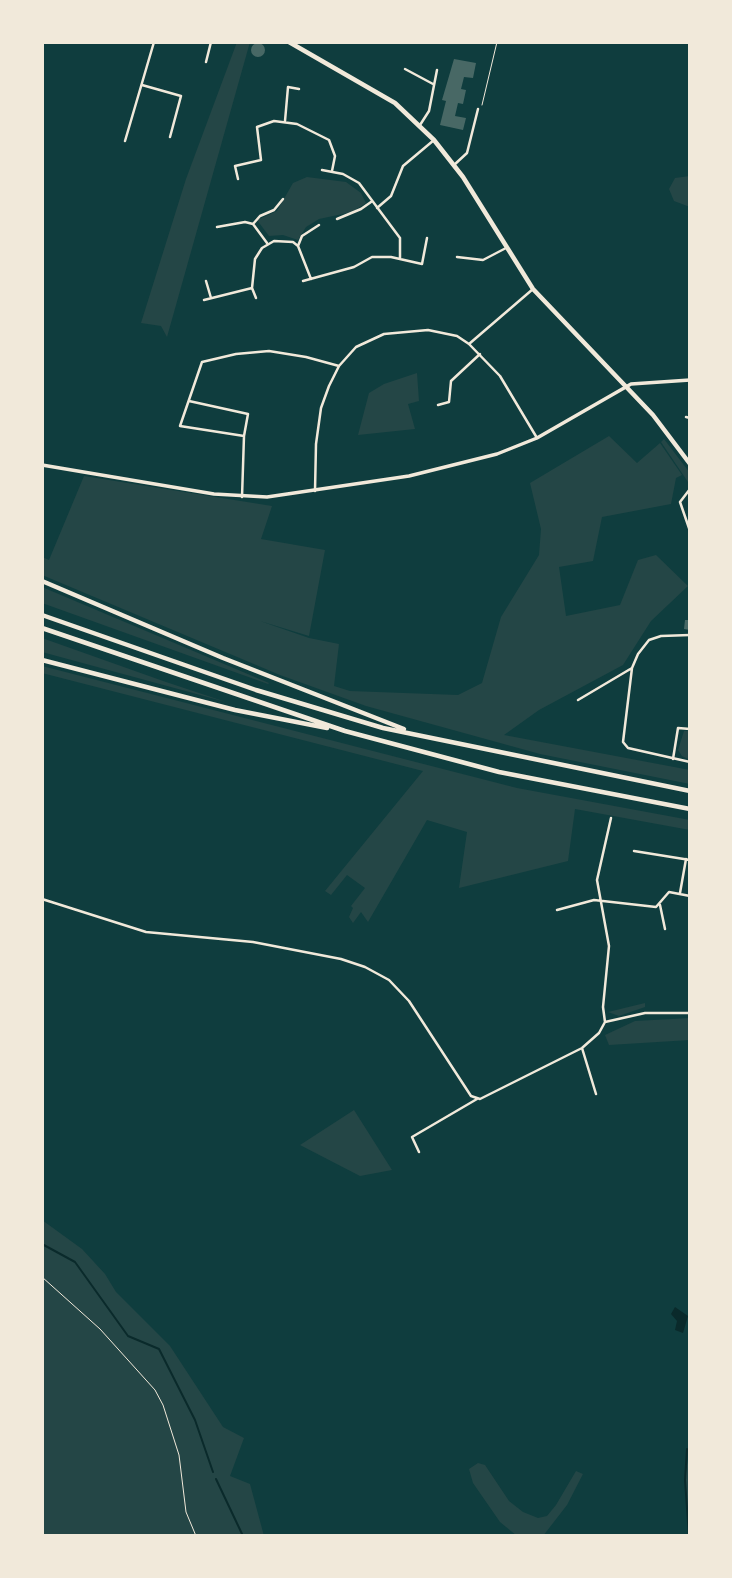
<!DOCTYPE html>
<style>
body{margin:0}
#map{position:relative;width:732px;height:1578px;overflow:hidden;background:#0f3d3e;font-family:"Space Grotesk",sans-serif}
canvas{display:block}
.frame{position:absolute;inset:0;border:44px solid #f1e9da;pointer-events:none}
</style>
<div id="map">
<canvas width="732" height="1578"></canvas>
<div class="frame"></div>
</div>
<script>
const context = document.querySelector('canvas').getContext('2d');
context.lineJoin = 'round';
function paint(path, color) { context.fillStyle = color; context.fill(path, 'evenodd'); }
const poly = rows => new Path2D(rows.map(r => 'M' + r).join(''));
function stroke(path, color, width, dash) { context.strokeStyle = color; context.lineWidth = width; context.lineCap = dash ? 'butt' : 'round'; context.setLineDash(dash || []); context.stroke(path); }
paint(poly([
 [237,42,250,42,167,337,161,326,141,323,186,179],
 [690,176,690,207,674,201,669,189,675,178],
 [307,177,346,182,361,193,366,203,352,212,319,219,306,227,298,240,283,235,269,236,257,220,277,211,293,183],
 [417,373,419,401,408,404,415,429,358,435,369,393,384,384],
 [609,436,637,463,660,443,682,475,676,478,671,504,602,517,593,561,559,567,566,616,620,605,638,560,656,555,688,586,651,621,623,665,539,710,504,735,690,770,690,784,540,754,366,706,280,675,42,575,42,557,49,560,84,476,272,506,261,539,325,550,309,636,260,621,309,638,339,644,334,686,350,691,458,695,482,683,501,617,539,555,541,529,530,483],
 [664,439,690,473,690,485,661,442],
 [42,587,269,683,268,684,42,603],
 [42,638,166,682,226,702,42,652],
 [42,666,517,788,690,820,690,830,575,809,568,861,459,888,467,832,427,820,368,922,361,912,353,923,349,917,353,908,351,906,365,888,347,875,331,895,325,891,423,771,42,673],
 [684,731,690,731,690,760,682,756,678,750],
 [645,1003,645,1007,619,1016,608,1012],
 [690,1018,690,1040,609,1045,605,1035,635,1021],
 [354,1110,392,1170,360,1176,300,1145],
 [42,1220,82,1249,105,1274,116,1292,170,1346,223,1427,244,1438,230,1476,250,1484,264,1536,42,1536],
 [690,1445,690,1536,689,1536,685,1480],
 [478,1463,485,1465,509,1501,523,1512,538,1518,547,1516,556,1505,576,1471,583,1474,567,1505,543,1536,517,1536,500,1522,473,1483,469,1469]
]), '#244646');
paint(poly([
 [675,1307,688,1316,683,1333,675,1330,677,1321,671,1314]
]), '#0a2a2b');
stroke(poly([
 [42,1244,75,1262,128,1336,159,1349,195,1420,213,1472],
 [687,1449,685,1480,689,1536],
 [216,1479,243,1536]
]), '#0a2a2b', 2);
paint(poly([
 '251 50a7 7 0 1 1 14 0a7 7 0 1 1-14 0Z',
 [454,59,476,63,473,78,464,77,461,89,466,90,463,104,458,103,455,116,466,118,463,130,440,125,446,101,442,100],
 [685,620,690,620,690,630,684,629]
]), '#486865');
stroke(poly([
 [482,105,497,42],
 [42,1277,100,1329,155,1390,163,1405,179,1455,186,1512,196,1536]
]), '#f1e9da', 1);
stroke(poly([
 [206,62,211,42],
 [405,69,433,84],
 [142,85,181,96,170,137],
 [285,121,288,87,299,89],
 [420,125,429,111,437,70],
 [125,141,154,42],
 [454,165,467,153,478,109],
 [322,170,343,174,359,183,400,238,400,259],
 [238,179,235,166,261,160,257,127,274,121,297,124,329,140,335,156,332,171],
 [377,208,391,196,403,166,434,140],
 [337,219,361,209,371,202],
 [253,224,260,216,274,210,283,199],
 [217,227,245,222,253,224,267,243],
 [298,246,302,236,319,225],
 [457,257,483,260,506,248],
 [206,281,211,298],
 [303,281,354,267,372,257,391,257,422,264,427,238],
 [256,298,252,288,255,259,262,248,274,241,293,242,298,246,311,279],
 [204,300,252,288],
 [469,344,533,289],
 [189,401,248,414,244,436,242,497],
 [438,405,449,402,451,381,480,354],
 [686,417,690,418],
 [244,436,180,426,202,362,236,354,269,351,306,357,339,366],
 [690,489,680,502,690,531],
 [315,491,316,444,321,408,329,386,339,366,356,347,384,334,428,330,457,336,469,344,500,376,537,438],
 [690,635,661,636,649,640,638,654,632,668,623,742,628,748,690,762],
 [578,700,632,668],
 [673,759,678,728,690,729],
 [634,851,690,860],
 [680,893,686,859],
 [42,899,146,932,253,942,341,959,365,967,389,980,409,1001,471,1096,480,1099,582,1048,599,1033,605,1022,603,1007,609,946,597,880,611,818],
 [660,905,665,929],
 [557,910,594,900,656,907,669,892,690,896],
 [605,1022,645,1013,690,1013],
 [582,1048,596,1094],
 [419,1152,412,1137,477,1099]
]), '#f1e9da', 2.5);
stroke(poly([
 [42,465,214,494,267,497,409,476,497,454,537,438,631,384,690,380]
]), '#f1e9da', 3.5);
stroke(poly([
 [289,42,395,103,434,140,463,177,533,289,653,415,690,464]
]), '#f1e9da', 4.5);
stroke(poly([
 [42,581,223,658,404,729],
 [42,615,256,690,383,728,690,791],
 [42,628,345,731,499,772,690,809],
 [42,660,235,710,327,728]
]), '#f1e9da', 4.5);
</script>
